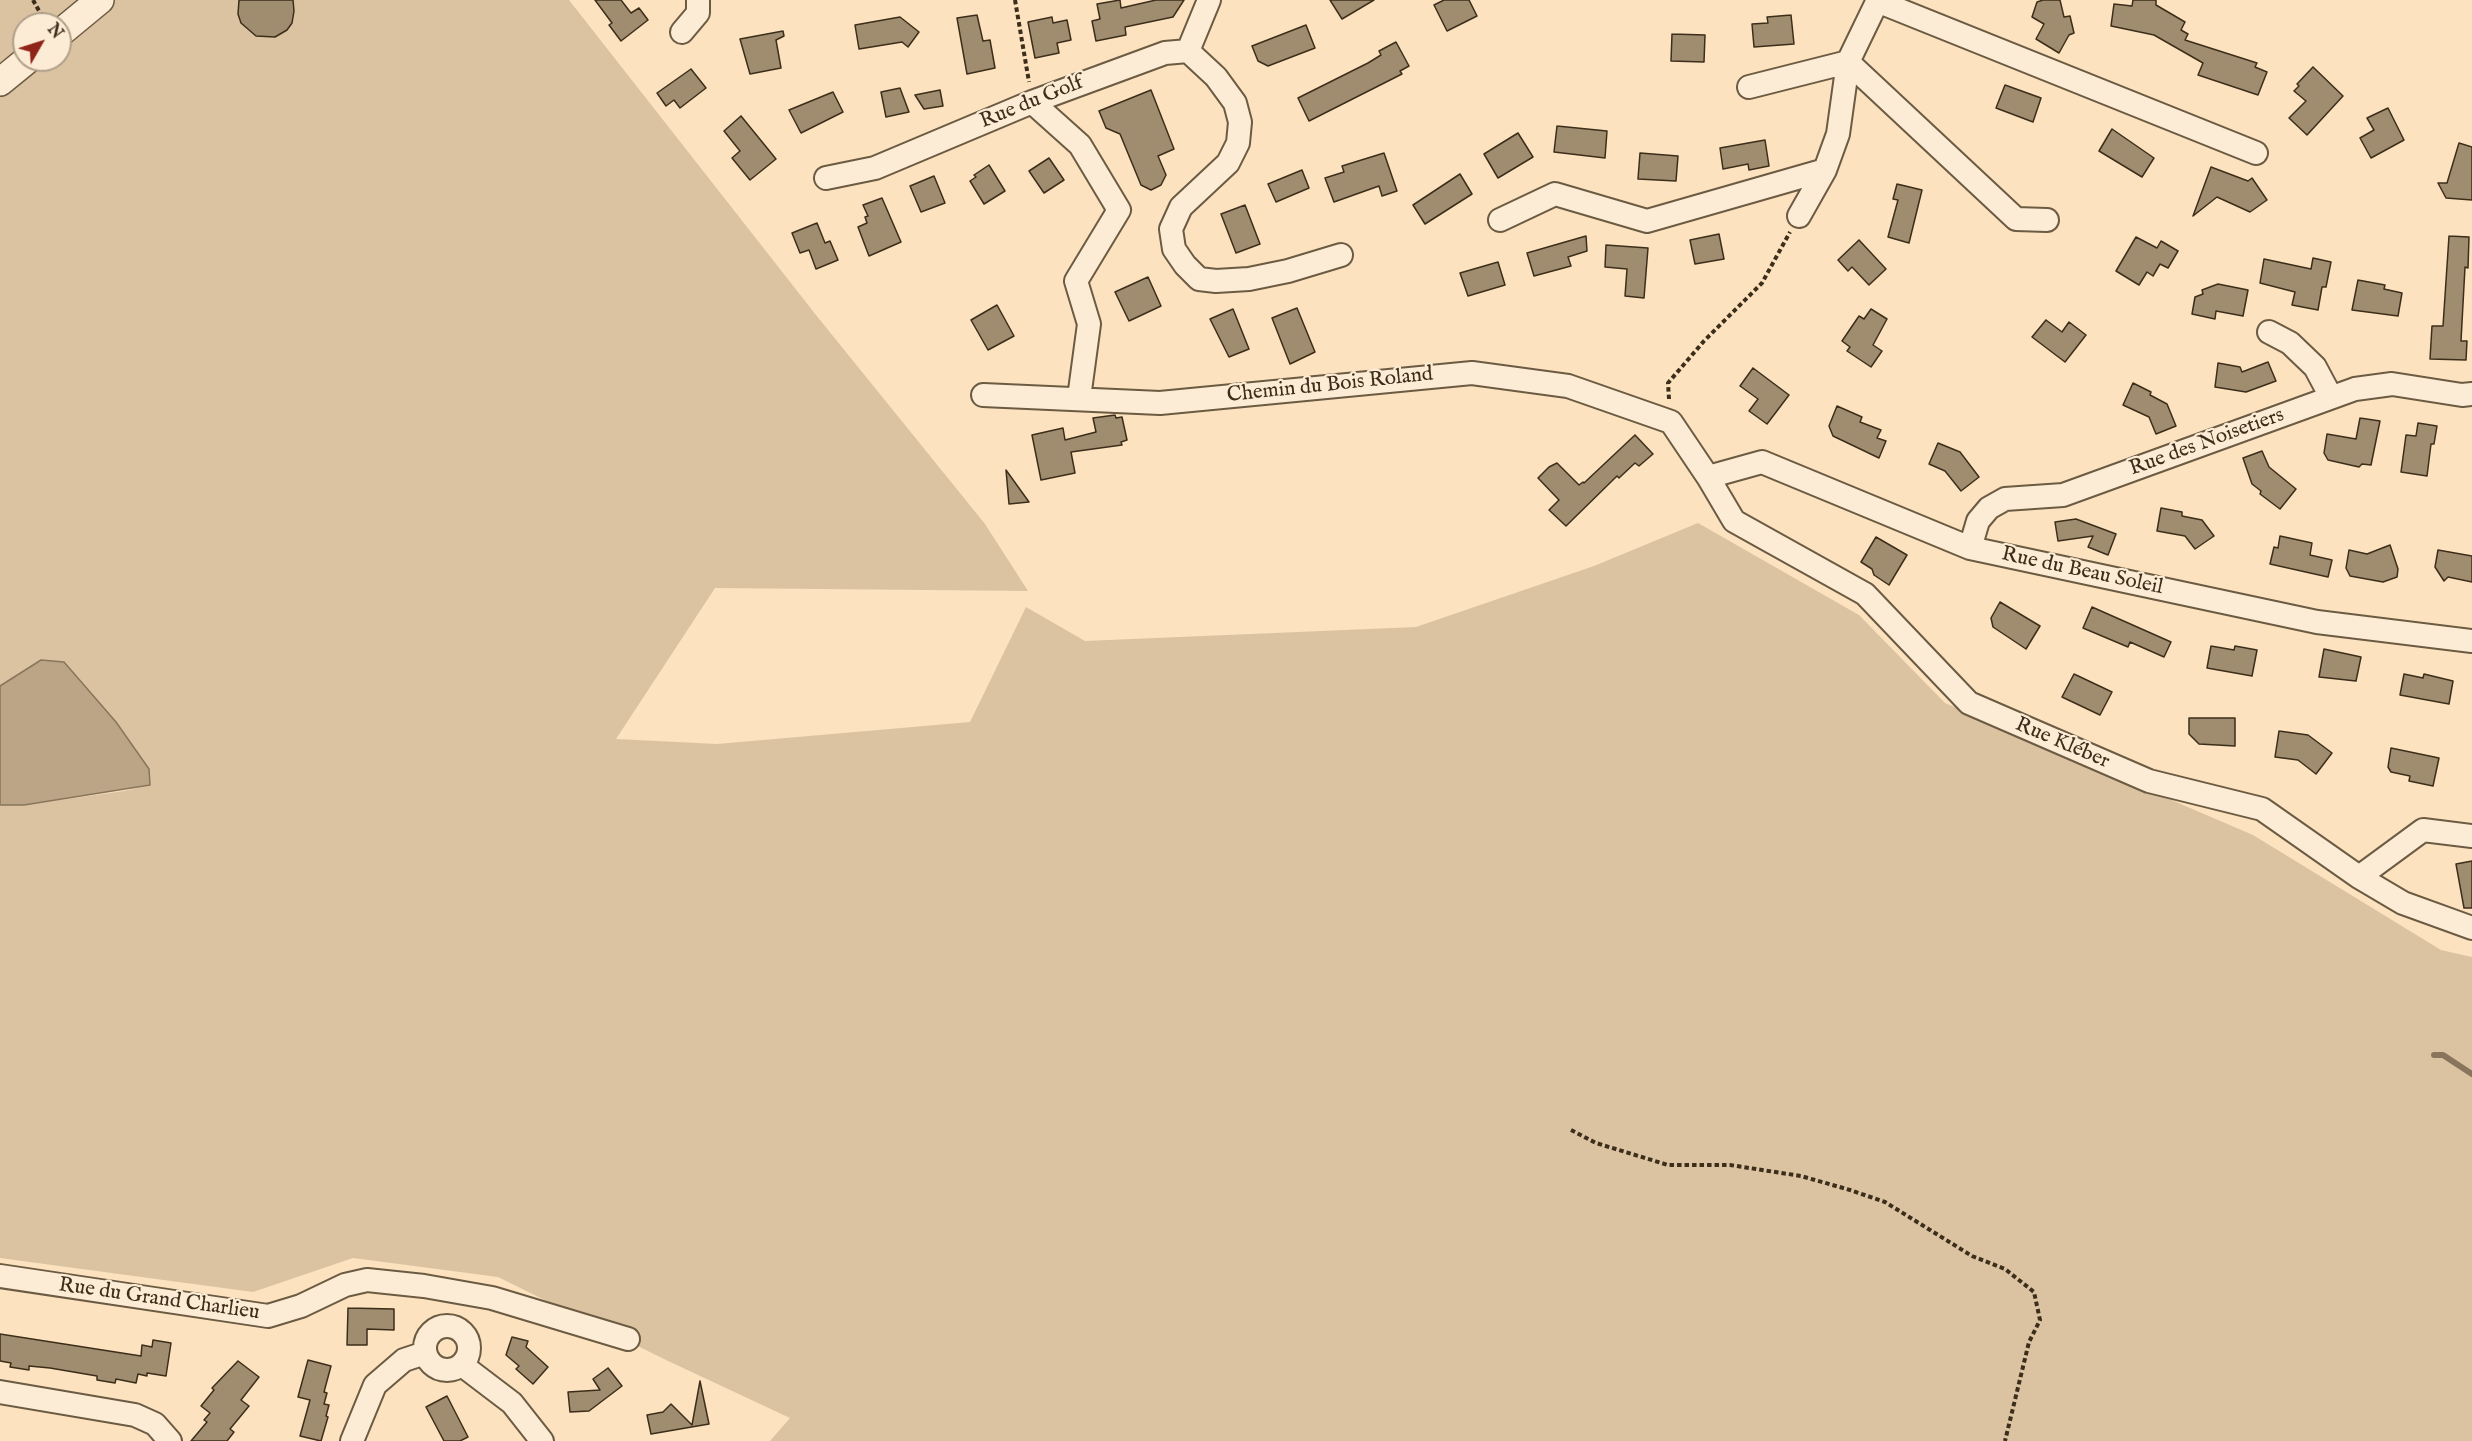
<!DOCTYPE html>
<meta charset="utf-8">
<style>
body{margin:0}
#map{position:relative;width:2472px;height:1441px;overflow:hidden;background:#fce2be;font-family:"IM FELL English",serif}
canvas{display:block}
.north{position:absolute;left:12px;top:12px;width:60px;height:60px;box-sizing:border-box;background:#fdecd5;border:2px solid #b0a08a;border-radius:50%;rotate:51deg;font-size:16px;font-weight:700;line-height:24px;text-align:center;color:#3c2e1a}
.north::after{content:'';display:block;margin:auto;width:21px;height:27px;background:#8f2418;clip-path:polygon(50% 0,100% 100%,50% 72%,0 100%)}
</style>
<div id="map">
<canvas width="2472" height="1441"></canvas>
<div class="north">N</div>
</div>
<script>
const context = document.querySelector('canvas').getContext('2d');
context.lineJoin = 'round';
function paint(path, color) { context.fillStyle = color; context.fill(path, 'evenodd'); }
const poly = rows => new Path2D(rows.map(r => 'M' + r).join(''));
function stroke(path, color, width, dash) { context.strokeStyle = color; context.lineWidth = width; context.lineCap = dash ? 'butt' : 'round'; context.setLineDash(dash || []); context.stroke(path); }
function drawText(font, color, halo, rows, align = 'center') {
  context.font = font + ' "IM FELL English",serif'; context.lineWidth = 4.5; context.setLineDash([]); context.textBaseline = 'middle'; context.strokeStyle = halo; context.fillStyle = color; for (const [text, x, y, turn = 0] of rows) {
    context.save(); context.translate(x, y); context.rotate((+turn || 0) * Math.PI / 180); context.textAlign = isNaN(turn) ? turn : align; if (halo) context.strokeText(text, 0, 0); context.fillText(text, 0, 0); context.restore();
  }
}
paint(poly([
 [0,0,569,0,816,315,985,524,1028,591,715,588,616,739,717,744,970,722,1026,607,1085,641,1416,627,1594,566,1698,523,1859,615,1945,703,2253,835,2441,950,2472,957,2472,1441,770,1441,790,1418,666,1360,498,1277,353,1258,253,1292,0,1258,0,805,24,805,124,791,150,785,149,769,116,722,64,662,41,660,0,686],
 [24,24,60,24,60,60,24,60]
]), '#dbc3a2');
const water = poly([
 [41,660,64,662,116,722,149,769,150,785,24,805,0,805,0,686,41,660]
]);
paint(water, '#bba586');
stroke(water, '#88755b', 1.5);
stroke(poly([
 [2434,1055,2443,1055,2472,1074]
]), '#88755b', 6);
const building = poly([
 [239,0,293,0,294,11,292,23,287,30,275,37,256,36,241,23,238,14,239,0],
 [595,0,621,0,631,13,639,8,648,20,621,41,609,25,612,23,595,0],
 [1120,0,1121,8,1156,0,1184,0,1173,17,1125,27,1126,35,1096,41,1092,21,1100,19,1097,4,1120,0],
 [1330,0,1374,0,1342,19,1330,0],
 [1444,0,1469,0,1477,16,1447,31,1434,5,1444,0],
 [2043,0,2060,0,2064,17,2070,16,2074,33,2069,35,2059,53,2036,39,2044,24,2032,17,2037,2,2043,0],
 [2133,0,2156,0,2156,5,2185,22,2181,30,2188,34,2185,40,2257,63,2255,67,2267,72,2258,95,2198,75,2203,63,2154,35,2111,26,2114,4,2132,6,2133,0],
 [977,15,983,41,990,40,995,68,967,74,957,18,977,15],
 [1791,15,1794,44,1754,47,1752,24,1768,23,1767,17,1791,15],
 [900,17,919,32,908,47,902,42,859,49,855,25,900,17],
 [1052,17,1053,23,1067,20,1071,40,1057,43,1059,53,1035,58,1028,22,1052,17],
 [1306,25,1315,48,1268,66,1258,61,1252,46,1306,25],
 [783,31,784,36,776,40,781,68,750,74,740,39,783,31],
 [1672,34,1705,35,1704,62,1671,61,1672,34],
 [1396,42,1409,66,1400,71,1402,74,1309,121,1298,98,1368,63,1381,55,1379,51,1396,42],
 [2313,67,2343,96,2307,135,2289,118,2306,101,2294,91,2299,86,2297,84,2313,67],
 [691,69,706,88,680,108,674,100,666,106,657,93,691,69],
 [2005,85,2041,98,2033,122,1996,108,2005,85],
 [900,88,909,112,886,117,881,92,900,88],
 [940,90,943,106,924,109,915,95,940,90],
 [1151,90,1174,149,1158,156,1166,175,1161,185,1151,190,1141,185,1120,134,1106,128,1099,111,1151,90],
 [833,92,843,112,801,133,789,110,833,92],
 [2388,108,2404,140,2371,158,2360,138,2374,130,2367,118,2388,108],
 [741,116,776,159,750,180,732,158,740,151,724,131,741,116],
 [1557,126,1607,131,1605,158,1554,152,1557,126],
 [2112,129,2154,158,2142,177,2099,151,2112,129],
 [1518,133,1533,157,1498,178,1484,154,1518,133],
 [1765,140,1769,166,1749,170,1748,164,1723,169,1720,148,1765,140],
 [2459,143,2472,147,2472,200,2446,198,2438,183,2447,183,2459,143],
 [1384,153,1397,191,1382,196,1379,186,1334,202,1325,178,1344,172,1342,166,1384,153],
 [1640,153,1678,156,1676,181,1638,179,1640,153],
 [1049,158,1064,180,1044,193,1029,171,1049,158],
 [989,165,1005,191,984,204,970,181,976,177,974,175,989,165],
 [2211,167,2248,181,2252,178,2267,200,2250,212,2217,197,2193,216,2211,167],
 [1302,170,1309,188,1276,202,1268,184,1302,170],
 [1460,174,1472,194,1425,224,1413,205,1460,174],
 [934,176,945,203,921,212,910,186,934,176],
 [1897,184,1922,190,1909,243,1888,237,1898,200,1893,199,1897,184],
 [882,198,901,242,869,256,858,227,867,223,865,217,868,216,863,205,882,198],
 [1245,205,1260,244,1236,253,1221,214,1245,205],
 [817,223,825,243,830,241,838,260,816,269,809,250,800,253,792,233,817,223],
 [1719,234,1724,259,1695,264,1690,240,1719,234],
 [1586,236,1587,251,1568,257,1571,266,1534,276,1527,253,1586,236],
 [2449,236,2469,237,2468,268,2465,267,2461,341,2467,341,2466,360,2430,359,2432,326,2443,326,2449,236],
 [2136,237,2157,248,2161,241,2178,251,2168,268,2160,264,2153,276,2147,272,2139,285,2116,271,2136,237],
 [1859,240,1886,269,1869,285,1852,267,1848,271,1838,260,1859,240],
 [1606,245,1648,248,1644,298,1625,296,1627,269,1605,267,1606,245],
 [2313,258,2331,262,2326,287,2322,287,2318,310,2292,305,2295,292,2260,283,2264,259,2311,269,2313,258],
 [1498,262,1505,285,1468,296,1460,273,1498,262],
 [1148,277,1161,306,1129,321,1115,292,1148,277],
 [2358,280,2385,285,2384,289,2402,293,2398,316,2352,310,2358,280],
 [2218,284,2248,290,2243,316,2216,311,2215,319,2192,314,2195,297,2203,294,2202,290,2218,284],
 [997,305,1014,336,988,350,971,320,997,305],
 [1297,308,1315,352,1290,364,1272,318,1297,308],
 [1233,309,1249,349,1229,357,1210,319,1233,309],
 [1871,309,1887,319,1873,345,1882,351,1871,367,1847,351,1850,347,1842,341,1859,316,1864,319,1871,309],
 [2046,320,2062,332,2069,322,2086,335,2065,362,2032,337,2046,320],
 [2268,362,2276,381,2246,392,2215,387,2218,363,2240,367,2242,372,2268,362],
 [1753,368,1789,395,1767,424,1749,411,1758,399,1740,386,1753,368],
 [2133,383,2151,392,2150,395,2167,404,2176,426,2156,434,2149,417,2123,405,2133,383],
 [1837,406,1862,417,1860,422,1881,430,1877,438,1886,441,1879,458,1833,436,1829,426,1837,406],
 [1115,415,1116,418,1122,417,1127,440,1121,442,1122,445,1071,452,1075,473,1041,480,1032,435,1063,428,1065,440,1096,432,1093,418,1115,415],
 [2360,418,2380,421,2371,465,2362,464,2359,467,2328,460,2324,453,2327,434,2356,439,2360,418],
 [2418,423,2437,426,2434,444,2431,444,2427,476,2401,472,2406,435,2416,436,2418,423],
 [1635,435,1653,454,1639,466,1635,463,1619,478,1617,476,1566,526,1549,510,1559,500,1538,478,1549,467,1557,463,1579,485,1583,482,1584,483,1635,435],
 [1938,443,1960,452,1979,477,1961,491,1945,471,1929,464,1938,443],
 [2262,451,2269,467,2296,489,2280,509,2260,494,2261,491,2252,484,2243,458,2262,451],
 [1006,470,1029,502,1009,504,1006,470],
 [2161,508,2182,512,2182,516,2202,520,2214,536,2195,549,2185,536,2157,531,2161,508],
 [2076,519,2116,534,2108,555,2088,547,2093,536,2058,541,2055,522,2076,519],
 [2280,536,2312,543,2310,555,2332,560,2328,577,2270,564,2274,547,2278,548,2280,536],
 [1876,537,1907,555,1889,585,1874,575,1872,569,1861,562,1876,537],
 [2390,545,2398,569,2397,577,2383,582,2350,576,2346,568,2349,550,2367,554,2390,545],
 [2438,550,2472,556,2472,582,2448,577,2444,581,2435,567,2438,550],
 [2000,602,2040,626,2026,649,1993,627,1991,618,2000,602],
 [2092,607,2171,642,2164,657,2130,642,2128,647,2083,628,2092,607],
 [2211,646,2234,650,2235,646,2257,650,2252,676,2207,668,2211,646],
 [2324,649,2361,657,2356,681,2319,677,2324,649],
 [2074,674,2112,692,2100,715,2062,697,2074,674],
 [2404,674,2423,678,2424,674,2453,681,2449,704,2400,695,2404,674],
 [2189,718,2235,718,2235,746,2199,744,2189,734,2189,718],
 [2279,731,2308,735,2332,753,2316,774,2298,760,2275,757,2279,731],
 [2391,748,2439,758,2433,786,2409,781,2410,776,2391,772,2388,767,2391,748],
 [2472,861,2472,908,2464,908,2456,864,2472,861],
 [348,1308,394,1309,394,1330,367,1329,367,1345,347,1345,348,1308],
 [0,1334,141,1356,142,1345,152,1347,153,1340,171,1343,166,1376,147,1373,147,1376,138,1374,136,1383,116,1379,115,1383,97,1380,97,1376,50,1368,29,1366,29,1370,10,1367,11,1363,0,1361,0,1334],
 [512,1337,528,1341,526,1347,548,1367,533,1384,516,1369,519,1366,506,1355,512,1337],
 [308,1360,331,1366,324,1392,327,1393,324,1404,329,1405,326,1416,328,1417,321,1441,300,1436,310,1400,298,1397,308,1360],
 [238,1361,259,1377,241,1400,249,1406,230,1429,234,1432,227,1441,191,1441,207,1422,204,1420,210,1413,201,1406,214,1390,212,1388,238,1361],
 [608,1368,622,1386,589,1411,570,1412,568,1392,600,1390,593,1379,608,1368],
 [700,1381,709,1424,651,1434,647,1415,663,1412,671,1404,692,1425,700,1381],
 [447,1396,468,1437,460,1441,444,1441,426,1407,447,1396]
]);
paint(building, '#a08c6f');
stroke(building, '#3c2e1a', 1.5);
const minor = poly([
 [1877,1,2256,153],
 [682,32,698,13,698,0],
 [1188,51,1216,77,1235,103,1240,122,1238,143,1228,163,1181,207,1171,229,1174,249,1185,265,1199,279,1216,281,1249,279,1288,271,1341,255],
 [1749,87,1848,62,2016,219,2047,220],
 [1032,102,1080,145,1119,210,1076,281,1089,324,1079,398],
 [826,178,875,168,1032,102,1165,53,1188,51,1209,0],
 [1799,216,1825,170,1838,134,1848,62,1878,0],
 [1500,220,1555,194,1647,221,1825,170],
 [2269,332,2290,343,2315,367,2331,397],
 [983,395,1160,403,1472,373,1568,386,1671,422,1708,477,1734,521,1865,594,1969,703,2149,781,2262,809,2359,877,2403,903,2472,928],
 [1708,477,1762,462,1970,548,2317,622,2472,641],
 [1970,548,1978,521,1989,508,2005,499,2063,495,2355,389,2392,384,2462,395,2472,394],
 [2359,877,2423,830,2472,836],
 [0,1276,268,1316,301,1306,345,1285,367,1280,424,1286,492,1298,628,1339],
 '425 1348a22 22 0 1 1 44 0a22 22 0 1 1-44 0Z',
 [462,1365,512,1403,542,1441],
 [0,1392,135,1415,155,1424,170,1441],
 [352,1441,375,1385,404,1360,425,1353]
]);
const tertiary = poly([
 [60,33,100,0],
 [0,82,27,60]
]);
stroke(minor, '#6c5b43', 26);
stroke(tertiary, '#6c5b43', 30);
stroke(poly([
 [33,0,43,18],
 [1015,0,1029,82],
 [1669,399,1668,383,1704,341,1762,283,1790,232],
 [1571,1130,1596,1143,1668,1165,1730,1165,1801,1176,1850,1190,1885,1202,1972,1256,2005,1269,2034,1292,2040,1320,2029,1342,2005,1441]
]), '#3c2e1a', 4, [4.5, 3]);
stroke(minor, '#fdecd5', 22);
stroke(tertiary, '#fdecd5', 27);
drawText('21px', '#3c2e1a', '#fdecd5', [
 ["Rue du Golf",1032,103,-22],
 ["Chemin du Bois Roland",1330,386,-6],
 ["Rue des Noisetiers",2207,443,-20],
 ["Rue du Beau Soleil",2082,572,12],
 ["Rue Kléber",2062,744,23],
 ["Rue du Grand Charlieu",159,1300,8]
]);
</script>
